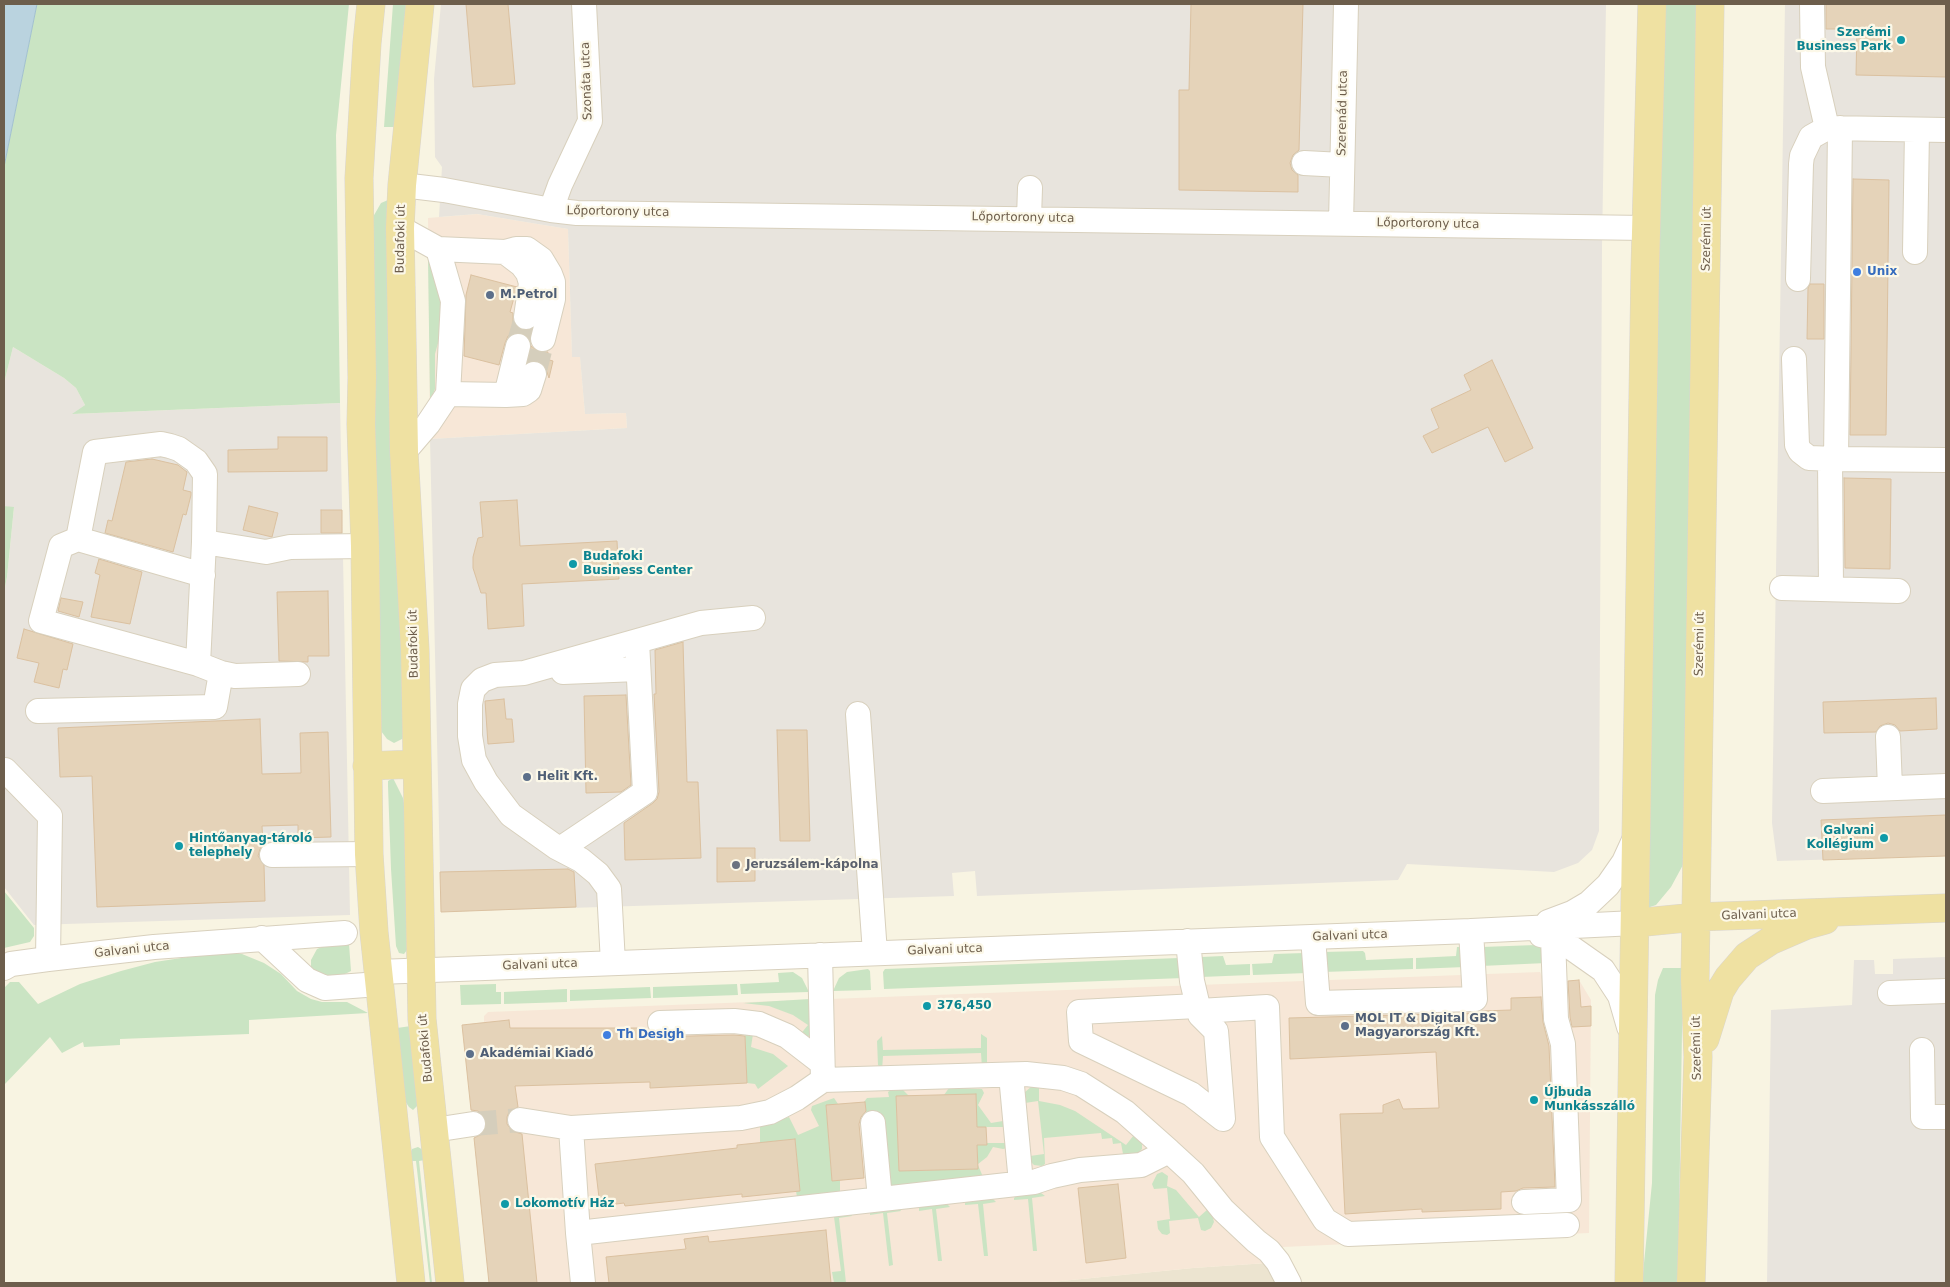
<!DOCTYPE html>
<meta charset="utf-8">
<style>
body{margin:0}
#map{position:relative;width:1950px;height:1287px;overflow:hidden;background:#f8f4e2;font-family:"DejaVu Sans",sans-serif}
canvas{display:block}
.frame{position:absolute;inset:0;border:5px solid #6d5e4c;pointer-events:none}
</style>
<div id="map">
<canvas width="1950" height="1287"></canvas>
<div class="frame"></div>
</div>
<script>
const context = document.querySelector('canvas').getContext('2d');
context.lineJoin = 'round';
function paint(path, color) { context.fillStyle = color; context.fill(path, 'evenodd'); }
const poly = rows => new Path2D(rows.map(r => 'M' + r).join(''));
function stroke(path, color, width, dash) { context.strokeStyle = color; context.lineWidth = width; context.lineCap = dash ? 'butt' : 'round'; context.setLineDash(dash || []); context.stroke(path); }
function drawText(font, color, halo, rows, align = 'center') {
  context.font = font + ' "DejaVu Sans",sans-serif'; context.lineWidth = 4.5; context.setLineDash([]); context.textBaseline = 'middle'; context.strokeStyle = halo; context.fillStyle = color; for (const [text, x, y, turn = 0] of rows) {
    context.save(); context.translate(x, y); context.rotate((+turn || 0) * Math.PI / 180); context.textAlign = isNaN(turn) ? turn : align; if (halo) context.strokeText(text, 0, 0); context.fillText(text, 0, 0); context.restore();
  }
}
paint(poly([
 [1267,1263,1275,1283,1041,1283,1193,1268]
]), '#ece4d0');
paint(poly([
 [477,214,568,229,572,356,580,356,585,414,626,413,627,428,430,439,428,218],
 [1540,972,1545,982,1579,980,1591,1000,1589,1233,1283,1247,1267,1263,1193,1268,1041,1283,489,1283,462,1025,484,1022,484,1016,488,1012]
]), '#f7e7d7');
paint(poly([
 [441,4,1606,4,1602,246,1599,831,1592,850,1578,863,1554,872,1407,864,1398,880,977,896,975,871,952,873,954,896,441,912,430,439,627,428,626,413,585,414,580,357,572,357,568,229,477,214,439,217,442,167,435,157,434,79],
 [1785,4,1946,4,1946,856,1777,861,1772,823],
 [13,347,64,378,76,388,85,405,73,414,340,403,350,915,34,925,4,887,4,592,7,577,14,508,4,506,4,383],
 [1946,957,1946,1283,1767,1283,1771,1010,1852,1005,1854,960,1874,960,1875,974,1893,974,1893,959]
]), '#e8e4dd');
paint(poly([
 [37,4,349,4,336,135,340,403,72,414,85,405,76,388,64,378,13,347,4,383,4,167],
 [393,4,406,4,394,127,384,127],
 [1664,4,1698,4,1684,863,1671,887,1656,905,1650,907,1648,907,1656,347],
 [388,200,402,629,404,735,402,739,394,743,387,739,381,731,373,361,373,217,381,203],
 [428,258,431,260,442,302,441,332,435,354,435,389,433,394,430,398],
 [4,506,14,507,7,577,4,592],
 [393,778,403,798,405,807,407,950,404,954,399,953,396,946,391,869,388,786,388,781],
 [4,891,34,928,34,936,30,942,4,948],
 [349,944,351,971,333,980,311,969,311,960,317,949,327,945],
 [1536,945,1542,948,1546,963,1481,966,1482,947],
 [1457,947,1463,947,1465,967,1416,969,1416,958,1456,956],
 [1363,951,1365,953,1366,960,1413,958,1413,969,1323,972,1323,952],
 [220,952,242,954,264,963,281,974,297,991,311,999,322,1002,347,1002,368,1013,249,1020,249,1034,120,1039,120,1045,84,1047,83,1042,62,1053,50,1037,4,1085,4,988,10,982,19,982,38,1004,80,984,121,971,155,962],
 [1304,953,1307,973,1253,975,1252,964,1272,963,1274,954],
 [1223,956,1226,965,1250,964,1250,975,1201,977,1201,957],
 [1179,958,1184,978,884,989,883,972,885,969],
 [1663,968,1683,968,1678,1283,1642,1283,1652,1183,1655,995,1658,980],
 [868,969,870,971,871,990,833,991,839,978,847,972],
 [793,972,802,978,809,992,741,994,740,984,779,982,778,973],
 [496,984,496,992,501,992,501,1004,461,1005,460,985],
 [737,984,738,995,653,998,653,987],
 [650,987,651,998,570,1001,570,990],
 [567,989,567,1002,504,1004,504,992],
 [810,999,811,1034,806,1038,799,1036,808,1025,793,1015,769,1006,743,1003],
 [411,1026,418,1105,413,1110,409,1107,405,1101,397,1028],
 [753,1034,751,1047,773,1054,788,1066,758,1089,755,1084,747,1083,745,1035],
 [981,1034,987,1038,987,1064,982,1068,981,1053,883,1056,882,1070,878,1065,877,1041,882,1036,883,1050,981,1048],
 [1032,1086,1036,1086,1039,1088,1039,1101,1060,1105,1075,1111,1126,1145,1134,1135,1142,1141,1142,1149,1136,1155,1125,1156,1123,1154,1121,1143,1113,1144,1112,1138,1102,1139,1101,1133,1044,1138,1045,1164,1042,1166,1034,1165,1030,1161,1030,1156,1044,1154,1038,1101,1025,1103,1024,1093],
 [949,1088,982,1089,984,1093,978,1105,991,1123,1003,1121,1005,1123,1005,1127,977,1127,944,1095],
 [891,1090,903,1090,909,1096,896,1096,899,1171,978,1169,978,1165,983,1177,888,1190,867,1123,865,1102,864,1102,867,1098,889,1097,888,1092],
 [834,1098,838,1104,826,1106,832,1181,840,1180,840,1191,838,1193,797,1197,796,1191,800,1190,795,1139,760,1143,760,1126,789,1117,798,1135,819,1126,811,1110,812,1106],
 [987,1143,1005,1143,1007,1148,1003,1149,993,1147,987,1157,978,1164,977,1145],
 [418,1147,423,1150,425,1160,419,1161,432,1283,430,1283,416,1161,410,1161,410,1154,412,1149],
 [1162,1172,1168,1176,1167,1186,1176,1190,1199,1217,1207,1210,1211,1211,1214,1222,1211,1228,1205,1231,1201,1230,1198,1218,1169,1221,1170,1233,1167,1235,1162,1234,1158,1229,1157,1221,1170,1219,1167,1188,1154,1189,1152,1184,1157,1174],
 [1041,1193,1045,1196,1032,1198,1037,1251,1033,1251,1028,1199,1014,1200,1014,1198,1016,1196],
 [992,1198,996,1202,983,1204,988,1256,984,1256,978,1204,965,1205,965,1203,966,1201],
 [946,1203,950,1207,936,1209,942,1261,938,1261,932,1209,919,1211,919,1208,920,1206],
 [899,1208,901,1211,887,1213,893,1265,889,1266,883,1213,870,1215,870,1212,871,1210],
 [850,1212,852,1216,839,1218,846,1283,834,1283,832,1272,841,1271,834,1217,836,1215]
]), '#cae4c3');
const water = poly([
 [4,4,37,4,4,167,4,4]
]);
paint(water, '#bad3df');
stroke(water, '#a1c0cf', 1);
const building = poly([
 [466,4,508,4,515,84,473,87,466,4],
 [1191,4,1303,4,1299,150,1293,155,1290,163,1292,170,1298,175,1298,192,1179,190,1179,90,1189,90,1191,4],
 [1826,4,1946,4,1946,77,1856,75,1857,29,1826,29,1826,4],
 [1853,179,1889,180,1886,435,1850,435,1853,179],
 [471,275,517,287,510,312,513,313,513,322,517,327,524,330,530,330,530,339,527,336,521,333,515,333,508,336,505,343,499,365,464,356,466,295,471,275],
 [1810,284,1824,284,1824,339,1807,339,1808,288,1810,284],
 [531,346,539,352,548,352,546,359,553,361,549,378,544,364,538,361,528,362,531,346],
 [1492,360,1533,448,1505,462,1488,427,1432,453,1423,436,1439,428,1431,409,1471,390,1464,375,1492,360],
 [278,437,327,437,327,471,228,472,228,450,278,449,278,437],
 [152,459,178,465,187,472,183,490,191,492,191,495,186,515,183,514,173,552,105,533,108,520,112,521,126,462,152,459],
 [1844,478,1891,479,1890,569,1845,568,1844,478],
 [517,500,520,546,617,541,619,579,522,584,524,626,488,629,486,593,481,593,473,568,473,557,478,538,483,537,480,502,517,500],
 [249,506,278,513,272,537,243,530,249,506],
 [321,510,342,510,342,533,321,533,321,510],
 [99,559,142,572,130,624,91,617,100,575,95,573,99,559],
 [328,591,329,656,308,656,308,662,279,661,277,592,328,591],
 [61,598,83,602,79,617,58,611,61,598],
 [24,629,73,644,67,670,63,669,59,688,34,682,39,663,17,658,24,629],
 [683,642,687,782,698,782,701,858,625,860,624,823,653,803,657,799,659,792,654,694,656,694,655,650,683,642],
 [626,695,631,785,621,792,586,793,584,696,626,695],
 [1936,698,1937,729,1900,731,1895,725,1888,723,1880,726,1876,732,1824,733,1823,702,1936,698],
 [504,699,506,719,512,719,514,742,488,744,485,701,504,699],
 [260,719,262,774,301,773,300,733,328,732,331,837,298,838,298,825,262,826,263,845,260,849,258,856,264,865,265,901,97,907,92,776,60,777,58,728,260,719],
 [777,730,807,730,810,841,780,841,777,730],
 [1946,815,1946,856,1823,860,1821,820,1946,815],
 [717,848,755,848,755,881,717,882,717,848],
 [568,869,574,872,576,907,441,912,440,872,568,869],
 [1579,980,1581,1007,1591,1006,1591,1026,1572,1027,1570,1017,1568,981,1579,980],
 [1541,997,1543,1022,1549,1046,1555,1187,1523,1188,1516,1191,1501,1192,1501,1209,1422,1212,1422,1209,1345,1214,1340,1114,1383,1113,1383,1105,1399,1099,1403,1109,1439,1108,1436,1052,1290,1059,1289,1018,1475,1013,1482,1011,1511,1010,1511,998,1541,997],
 [509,1020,510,1028,646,1028,647,1037,734,1035,745,1036,747,1083,650,1088,650,1082,515,1086,518,1107,509,1112,507,1117,507,1124,512,1131,522,1134,537,1283,489,1283,474,1138,482,1134,486,1129,487,1122,483,1115,478,1111,471,1110,462,1025,509,1020],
 [976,1094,977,1127,986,1127,987,1145,977,1145,978,1169,899,1171,896,1096,976,1094],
 [865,1102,866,1111,861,1117,859,1124,864,1178,832,1181,826,1105,865,1102],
 [795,1139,800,1191,742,1197,742,1194,625,1206,624,1203,600,1206,595,1164,737,1148,737,1145,795,1139],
 [1118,1184,1126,1258,1086,1263,1078,1188,1118,1184],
 [826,1230,831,1283,609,1283,606,1257,686,1249,684,1239,708,1236,709,1242,826,1230]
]);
paint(building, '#e5d3b9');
stroke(building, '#dbc1a0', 1);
stroke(poly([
 [518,346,526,317],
 [534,374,543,339],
 [473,1124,520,1120]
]), '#d5cebc', 24, [24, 12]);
const minor = poly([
 [1812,4,1813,67,1827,128,1946,130],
 [1840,128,1836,459,1946,460],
 [1304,163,1342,165],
 [402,185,444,190,551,210,577,213,1646,228],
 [551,210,560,185,590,121,584,4],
 [1029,218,1030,188],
 [1341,223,1346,4],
 [400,228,438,249,453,301,448,394,428,424,404,452],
 [438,249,505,252,522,265,528,273,531,283,526,317],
 [505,252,516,249,527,249,541,259,550,274,553,282,553,299,543,339],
 [1915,252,1917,130],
 [1798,279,1801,164,1802,156,1811,137,1827,128],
 [1794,359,1797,445,1800,451,1809,458,1836,459],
 [448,394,506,395,518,346],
 [506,395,523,394,529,390,534,374],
 [1830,459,1831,589],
 [78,539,203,575],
 [204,542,266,552,290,547,365,546],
 [1782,588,1898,591],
 [198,664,204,542,205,474,196,461,179,449,170,446,161,444,95,452,78,539,61,546,41,621,198,664,221,673,235,676,298,674],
 [563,672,638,669],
 [38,711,215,707,221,673],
 [858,714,875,953],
 [1888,737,1890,788],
 [5,770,50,816,48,959],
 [1823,791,1946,786],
 [560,849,645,792,637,642],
 [272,855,369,854],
 [1548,922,1572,913,1589,903,1608,885,1624,862,1635,838],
 [1541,935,1553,938,1566,944,1603,970,1620,996,1629,1027],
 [1313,937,1318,1003,1475,999,1471,931],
 [262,938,307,980,325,988,379,984],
 [1188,941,1192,981,1200,1015,1216,1031,1223,1119,1191,1094,1081,1041,1079,1012,1197,1006],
 [613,963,609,889,598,874,581,860,556,847,511,815,486,782,474,760,470,736,470,704,473,689,482,680,495,675,524,673,701,623,753,618],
 [4,968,11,964,48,959,154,947,345,933],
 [378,972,1471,931,1635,923],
 [1890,993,1946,991],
 [1199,1011,1267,1007,1272,1137,1325,1220,1348,1234,1567,1225],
 [660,1023,734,1021,759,1024,787,1036,822,1063],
 [1922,1050,1923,1117,1946,1117],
 [1011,1075,1021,1183],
 [520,1120,571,1128,741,1118,770,1112,797,1098,823,1080,820,955],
 [873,1123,880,1199],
 [571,1128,578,1233,583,1283],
 [434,1130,473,1124],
 [1169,1151,1193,1173,1223,1210,1256,1241,1269,1251,1278,1262,1289,1283],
 [1524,1202,1569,1200,1563,1044,1556,1019,1553,938],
 [578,1233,1034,1182,1052,1176,1080,1170,1141,1165,1169,1151,1125,1112,1081,1084,1063,1078,1026,1074,823,1080]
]);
const major = poly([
 [371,4,367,43,359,178,362,378,361,424,365,546,369,854,374,932,411,1283],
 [420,4,402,185,400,228,404,452,415,650,422,1019,450,1283],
 [367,766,416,764],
 [1635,923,1696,917,1946,908],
 [1705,1039,1720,991,1728,978,1747,956,1770,941,1807,925,1825,920],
 [1629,1283,1645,271,1652,4],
 [1691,1283,1698,1057,1695,979,1710,4]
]);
stroke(minor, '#d8d0bd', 26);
stroke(major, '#d9d5d0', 29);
stroke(minor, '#fff', 24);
stroke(major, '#efe1a2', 28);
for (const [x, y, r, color] of [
 [1901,40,5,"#0f9aa8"],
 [1857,272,5,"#3f7fe0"],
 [490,295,5,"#5c6f8a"],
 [573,564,5,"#0f9aa8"],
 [527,777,5,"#5c6f8a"],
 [1884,838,5,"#0f9aa8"],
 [179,846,5,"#0f9aa8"],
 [736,865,5,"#6b7280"],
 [927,1006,5,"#0f9aa8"],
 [1345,1026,5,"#5c6f8a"],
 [607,1035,5,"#3f7fe0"],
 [470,1054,5,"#5c6f8a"],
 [1534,1100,5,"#0f9aa8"],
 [505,1204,5,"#0f9aa8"]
]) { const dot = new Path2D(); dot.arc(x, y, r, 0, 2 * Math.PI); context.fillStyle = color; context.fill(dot); stroke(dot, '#fcf8e8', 2); }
drawText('bold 12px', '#0d838f', '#fcf8e8', [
 ["Szerémi",1891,33,"right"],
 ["Business Park",1891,47,"right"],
 ["Budafoki",583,557],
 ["Business Center",583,571],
 ["Galvani",1874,831,"right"],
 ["Kollégium",1874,845,"right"],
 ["Hintőanyag-tároló",189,839],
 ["telephely",189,853],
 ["376,450",937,1006],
 ["Újbuda",1544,1093],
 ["Munkásszálló",1544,1107],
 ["Lokomotív Ház",515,1204]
], 'left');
drawText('12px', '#6d5e4c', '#fcf8e8', [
 ["Szonáta utca",587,81,-92],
 ["Szerenád utca",1343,113,-89],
 ["Lőportorony utca",618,212,1],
 ["Lőportorony utca",1023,218,1],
 ["Lőportorony utca",1428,224,1],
 ["Budafoki út",401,239,-89],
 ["Szerémi út",1707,239,-89],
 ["Budafoki út",414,644,-91],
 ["Szerémi út",1700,644,-89],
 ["Galvani utca",1759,915,-2],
 ["Galvani utca",1350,936,-2],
 ["Galvani utca",132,950,-6],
 ["Galvani utca",945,950,-2],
 ["Galvani utca",540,965,-2],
 ["Budafoki út",426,1048,-95],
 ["Szerémi út",1697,1048,-91]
]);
drawText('bold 12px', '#366cbe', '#fcf8e8', [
 ["Unix",1867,272],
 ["Th Desigh",617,1035]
], 'left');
drawText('bold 12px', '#4e5e75', '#fcf8e8', [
 ["M.Petrol",500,295],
 ["Helit Kft.",537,777],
 ["MOL IT & Digital GBS",1355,1019],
 ["Magyarország Kft.",1355,1033],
 ["Akadémiai Kiadó",480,1054]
], 'left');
drawText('bold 12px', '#5b616d', '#fcf8e8', [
 ["Jeruzsálem-kápolna",746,865]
], 'left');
</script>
